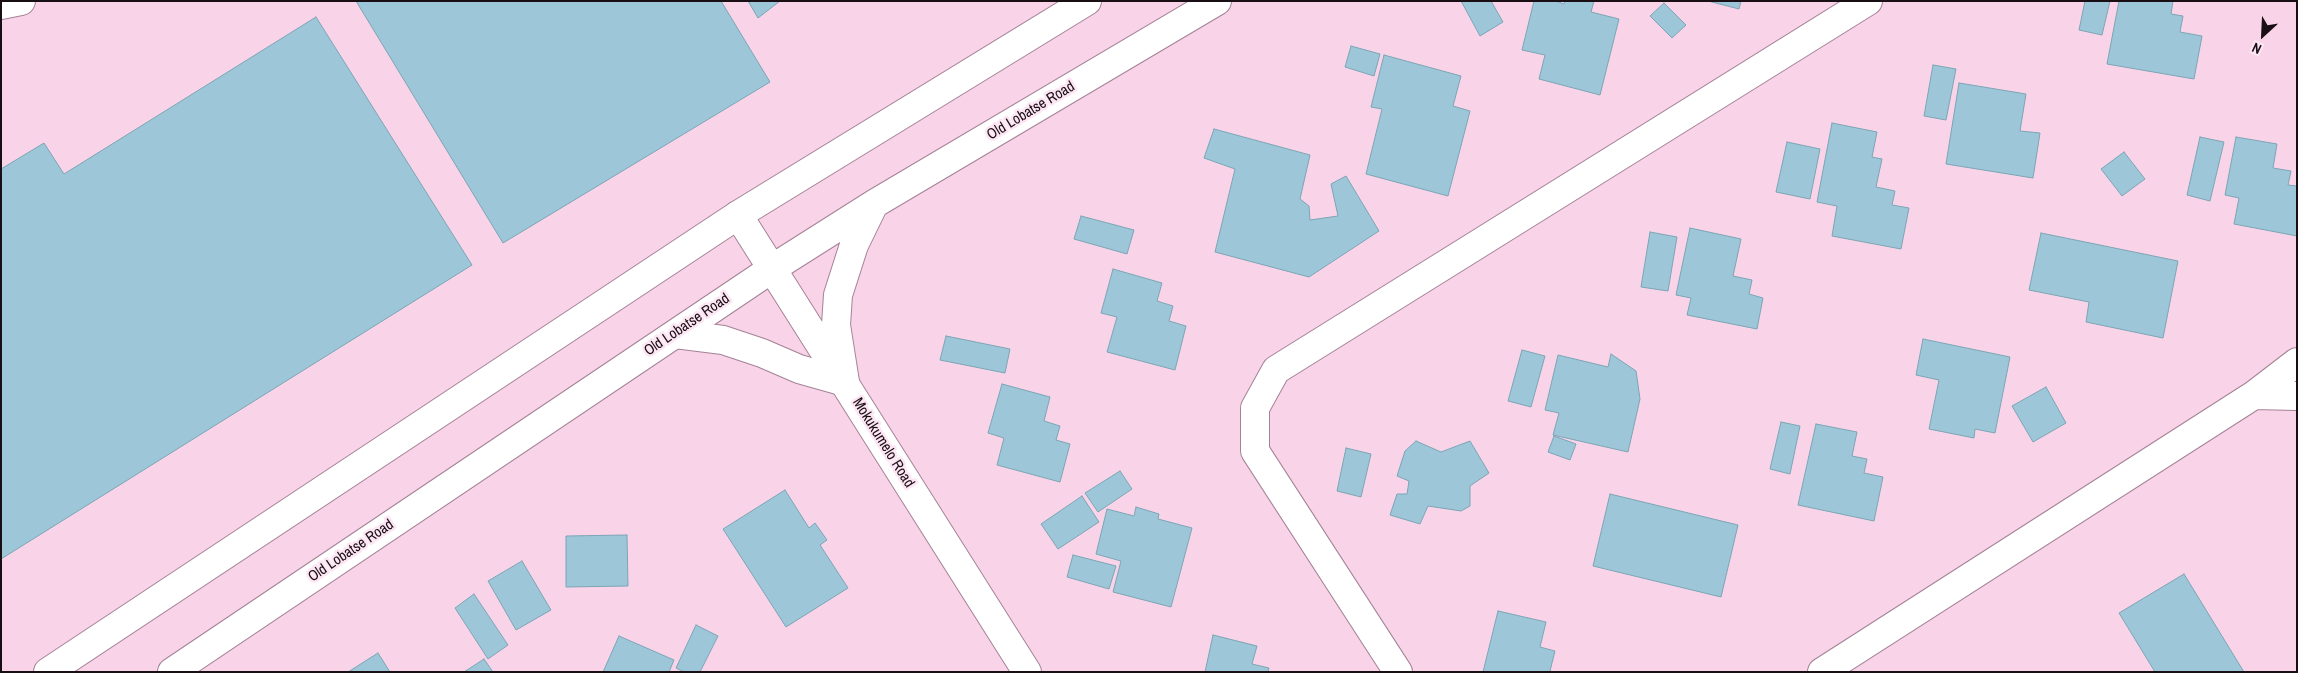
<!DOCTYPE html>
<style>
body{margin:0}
#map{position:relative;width:2298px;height:673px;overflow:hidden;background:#f9d4e9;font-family:"Archivo Narrow",sans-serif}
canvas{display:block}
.frame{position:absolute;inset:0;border:2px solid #1a0e15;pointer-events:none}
.north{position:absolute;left:2238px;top:10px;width:50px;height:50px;-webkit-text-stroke:4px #fde6f3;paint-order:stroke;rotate:205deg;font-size:14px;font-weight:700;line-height:20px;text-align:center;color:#1a0e15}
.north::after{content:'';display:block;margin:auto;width:18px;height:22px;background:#1a0e15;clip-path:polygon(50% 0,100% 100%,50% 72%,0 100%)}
</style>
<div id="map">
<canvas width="2298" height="673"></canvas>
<div class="frame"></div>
<div class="north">N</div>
</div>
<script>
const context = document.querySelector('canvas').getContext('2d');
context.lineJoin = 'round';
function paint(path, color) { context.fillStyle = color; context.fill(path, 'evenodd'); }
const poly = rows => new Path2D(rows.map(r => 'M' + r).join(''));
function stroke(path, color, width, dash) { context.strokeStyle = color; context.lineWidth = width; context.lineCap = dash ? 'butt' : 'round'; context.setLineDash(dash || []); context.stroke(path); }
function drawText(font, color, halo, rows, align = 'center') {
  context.font = font + ' "Archivo Narrow",sans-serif'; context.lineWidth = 5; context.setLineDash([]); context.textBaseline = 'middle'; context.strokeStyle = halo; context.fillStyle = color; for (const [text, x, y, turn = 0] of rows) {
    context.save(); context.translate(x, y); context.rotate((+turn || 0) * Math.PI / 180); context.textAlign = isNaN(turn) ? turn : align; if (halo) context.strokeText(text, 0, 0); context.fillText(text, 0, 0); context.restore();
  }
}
const building = poly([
 [356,1,721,1,770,82,503,243,356,1],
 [748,1,780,1,758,18,748,1],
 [1461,1,1491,1,1503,22,1480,36,1461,1],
 [1534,1,1556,1,1564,4,1565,1,1594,1,1591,12,1619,19,1600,95,1539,79,1545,55,1522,50,1534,1],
 [1708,1,1741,1,1739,9,1708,1],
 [2085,1,2110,1,2102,35,2079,30,2085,1],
 [2119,1,2173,1,2171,14,2183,16,2180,32,2202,36,2194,79,2107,64,2119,1],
 [1664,3,1686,25,1672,38,1650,16,1664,3],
 [316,17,472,265,1,559,1,169,44,143,64,174,316,17],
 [1351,46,1380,54,1374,76,1345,67,1351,46],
 [1384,55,1461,76,1453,106,1470,111,1448,196,1366,174,1382,109,1371,107,1384,55],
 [1933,65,1956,69,1946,120,1924,116,1933,65],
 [1959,83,2026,94,2020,131,2040,133,2033,178,1946,164,1959,83],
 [1832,123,1877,132,1872,157,1882,159,1876,187,1895,191,1892,205,1909,208,1901,249,1832,236,1837,206,1817,202,1832,123],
 [1214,129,1310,155,1300,199,1309,206,1310,220,1338,216,1331,184,1346,176,1379,231,1309,277,1215,252,1235,169,1204,158,1214,129],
 [2200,137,2224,142,2210,201,2187,195,2200,137],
 [2236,137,2277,144,2273,168,2291,171,2288,185,2297,186,2297,236,2234,224,2239,198,2225,195,2236,137],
 [1787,142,1820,149,1810,199,1776,192,1787,142],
 [2124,152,2145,179,2122,196,2101,169,2124,152],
 [1081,216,1134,230,1127,254,1074,239,1081,216],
 [1690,228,1741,239,1733,276,1752,280,1749,294,1763,298,1757,329,1687,315,1691,298,1676,295,1690,228],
 [1650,232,1677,237,1668,291,1641,287,1650,232],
 [2041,233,2178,261,2163,338,2086,322,2089,302,2029,290,2041,233],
 [1113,269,1162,283,1157,301,1173,306,1169,321,1186,326,1175,370,1107,352,1117,317,1101,313,1113,269],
 [946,336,1010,349,1005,373,940,360,946,336],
 [1923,339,2010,357,1995,433,1975,429,1974,438,1929,429,1939,380,1916,375,1923,339],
 [1522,350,1545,356,1531,407,1508,401,1522,350],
 [1611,354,1636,371,1640,399,1628,452,1553,435,1559,413,1545,410,1558,355,1608,367,1611,354],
 [1002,384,1050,397,1044,421,1060,426,1056,440,1070,444,1060,482,997,465,1004,438,988,433,1002,384],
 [2046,387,2066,423,2033,442,2012,406,2046,387],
 [1781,422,1800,426,1790,474,1770,469,1781,422],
 [1816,424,1857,432,1852,456,1867,459,1864,473,1883,477,1874,521,1798,505,1816,424],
 [1554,436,1576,444,1570,460,1548,452,1554,436],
 [1416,441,1441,452,1470,441,1489,473,1470,486,1470,506,1461,511,1428,506,1420,524,1390,515,1397,494,1407,494,1409,481,1397,476,1405,451,1416,441],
 [1346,448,1371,454,1361,497,1337,491,1346,448],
 [1120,471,1132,489,1098,512,1085,493,1120,471],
 [785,490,809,528,815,523,827,540,820,545,848,588,786,627,723,529,785,490],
 [1610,494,1738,525,1721,597,1593,566,1610,494],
 [1082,496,1099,522,1058,549,1041,524,1082,496],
 [1136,507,1159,514,1158,519,1192,528,1171,607,1113,592,1121,561,1096,554,1107,509,1134,516,1136,507],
 [627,535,628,586,566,587,566,536,627,535],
 [1073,555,1116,566,1109,589,1067,577,1073,555],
 [522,561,551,610,516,630,488,581,522,561],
 [2184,574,2244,672,2155,672,2119,613,2184,574],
 [474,594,508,645,488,659,455,608,474,594],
 [1498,611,1546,622,1540,647,1555,651,1550,671,1552,672,1483,672,1498,611],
 [696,625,718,636,700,672,684,672,676,668,696,625],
 [1213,635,1257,646,1252,664,1269,668,1268,672,1205,672,1213,635],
 [619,636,674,660,669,672,603,672,619,636],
 [378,653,390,672,348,672,378,653],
 [484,659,493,672,464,672,484,659]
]);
paint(building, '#9dc7d8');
stroke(building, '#7ba5b4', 1);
const minor = poly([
 [1,5,21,1],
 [738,215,1027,672],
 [2254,395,2297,362],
 [1398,672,1255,451,1255,408,1276,370,1868,1],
 [1822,672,2254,395,2297,396]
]);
const major = poly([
 [675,334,723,340,762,353,799,369,845,382,836,325,838,295,854,245,874,204],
 [48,672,738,215,1087,1],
 [172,672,773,268,874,204,1217,1]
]);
stroke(minor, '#a48296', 30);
stroke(major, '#a48296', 30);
stroke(minor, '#fff', 28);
stroke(major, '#fff', 28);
drawText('15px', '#1a0e15', '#fde6f3', [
 ["Old Lobatse Road",1031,111,-31],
 ["Old Lobatse Road",687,325,-34],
 ["Mokukumelo Road",883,443,58],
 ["Old Lobatse Road",351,551,-34]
]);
</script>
